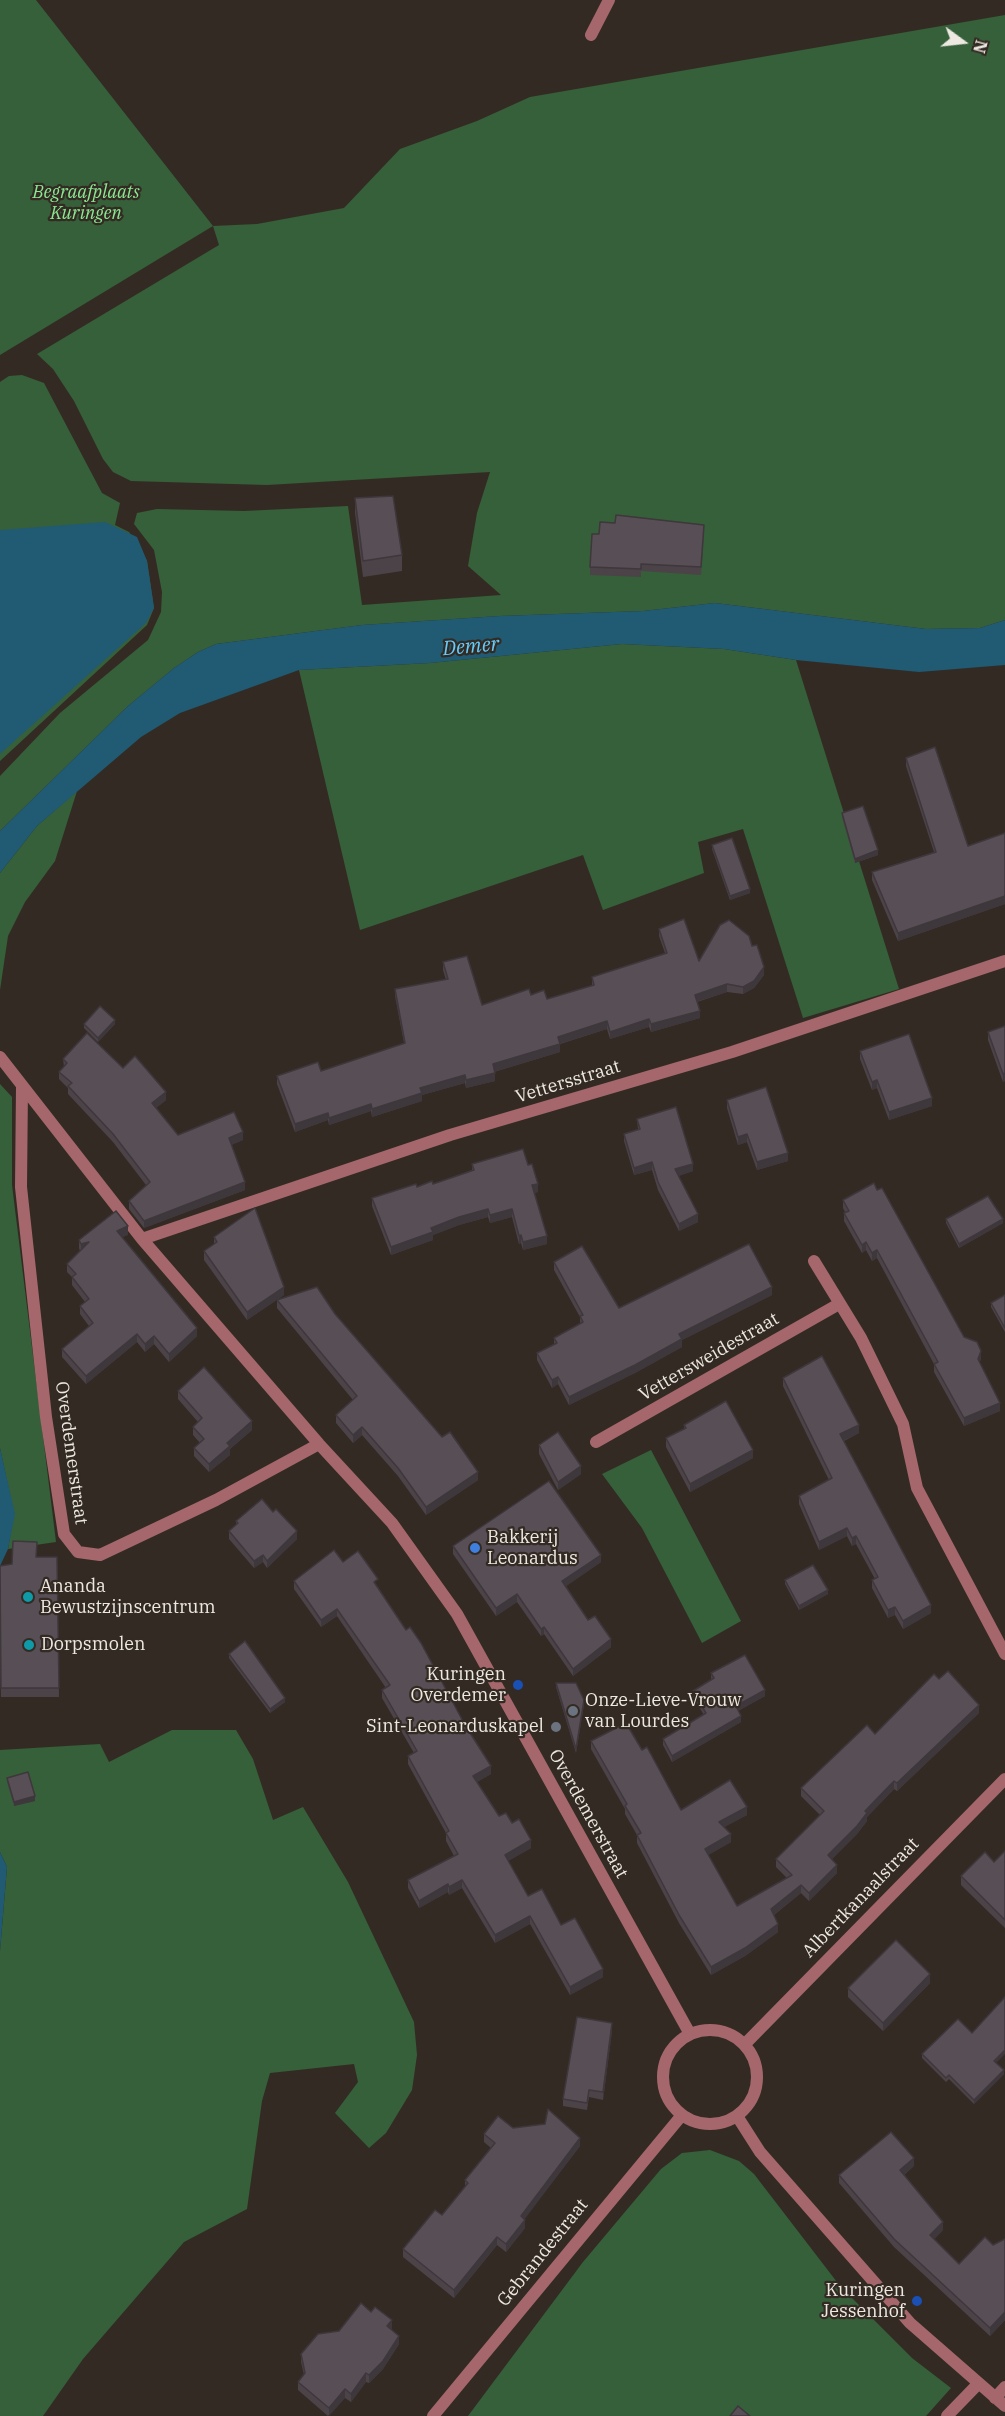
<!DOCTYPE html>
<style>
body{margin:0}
#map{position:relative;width:1005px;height:2416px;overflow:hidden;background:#332b23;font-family:"IBM Plex Serif",serif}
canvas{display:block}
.north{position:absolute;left:933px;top:12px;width:60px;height:60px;-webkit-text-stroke:4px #332b23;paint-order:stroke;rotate:105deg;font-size:16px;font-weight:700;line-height:24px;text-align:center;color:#ede8e2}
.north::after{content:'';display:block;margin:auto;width:21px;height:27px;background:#ede8e2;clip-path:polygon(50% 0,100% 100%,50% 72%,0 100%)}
</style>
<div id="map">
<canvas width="1005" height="2416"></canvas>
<div class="north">N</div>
</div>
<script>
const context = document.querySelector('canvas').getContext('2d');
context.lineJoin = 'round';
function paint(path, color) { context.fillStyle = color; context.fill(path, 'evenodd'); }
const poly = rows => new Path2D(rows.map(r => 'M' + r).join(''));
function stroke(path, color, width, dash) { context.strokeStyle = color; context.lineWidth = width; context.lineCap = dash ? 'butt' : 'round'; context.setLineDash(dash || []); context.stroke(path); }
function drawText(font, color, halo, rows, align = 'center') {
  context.font = font + ' "IBM Plex Serif",serif'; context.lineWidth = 4.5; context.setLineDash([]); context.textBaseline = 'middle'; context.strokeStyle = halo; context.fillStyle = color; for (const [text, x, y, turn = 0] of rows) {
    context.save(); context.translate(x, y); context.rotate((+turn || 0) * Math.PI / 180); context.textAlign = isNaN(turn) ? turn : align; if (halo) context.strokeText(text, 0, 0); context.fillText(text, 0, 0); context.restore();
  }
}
paint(poly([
 [0,0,36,0,213,226,257,224,344,208,400,149,477,121,530,97,1005,15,1005,620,980,628,926,629,715,603,643,611,500,616,362,625,216,644,198,652,174,668,128,706,0,831,0,776,60,713,148,640,161,612,162,592,154,550,134,524,137,513,157,509,244,511,348,506,362,605,501,595,468,566,477,513,490,472,267,485,131,481,113,472,103,459,74,401,53,369,37,354,219,245,213,226,0,355],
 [22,375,44,383,102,493,120,503,115,525,129,532,139,545,147,561,154,608,147,625,0,761,0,382,9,376],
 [622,644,724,649,796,660,899,989,803,1018,743,829,698,842,704,873,603,910,583,855,360,930,299,670,430,663],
 [77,791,55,861,25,902,8,936,0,990,0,873,37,826],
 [0,1084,12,1097,12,1185,56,1542,8,1549,14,1514,0,1448],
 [651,1450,741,1621,702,1643,642,1528,602,1474],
 [172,1730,236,1730,253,1759,273,1820,303,1807,348,1882,414,2022,417,2055,412,2090,386,2133,369,2148,335,2113,358,2082,354,2064,270,2073,262,2101,247,2209,184,2242,83,2359,43,2416,0,2416,0,1951,7,1867,0,1852,0,1750,100,1744,109,1762],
 [710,2150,739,2161,754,2174,840,2286,912,2358,951,2388,926,2416,468,2416,583,2262,661,2169,682,2153]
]), '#366039');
paint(poly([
 [105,522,137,537,147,561,154,608,146,623,0,754,0,530],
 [715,603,926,629,980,628,1005,620,1005,665,919,672,796,660,724,649,622,644,430,663,299,670,180,713,141,737,37,826,0,873,0,831,128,706,174,668,198,652,216,644,362,625,500,616,643,611],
 [0,1448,15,1514,8,1549,0,1566],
 [0,1852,7,1867,0,1951]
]), '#215a73');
stroke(poly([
 [591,35,609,0],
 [0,1057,142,1239,319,1444,392,1523,457,1614,690,2034],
 [22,1087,21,1187,46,1417,64,1534,78,1552,100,1555,216,1500,319,1444],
 [142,1239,450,1135,732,1052,1005,961],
 [814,1261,861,1338,903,1424,917,1488,1005,1654],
 [596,1442,839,1304],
 '663 2077a47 47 0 1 1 94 0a47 47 0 1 1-94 0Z',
 [745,2044,1005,1779],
 [737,2116,760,2152,910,2323,1005,2406],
 [995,2398,1005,2387],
 [433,2416,682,2115],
 [947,2416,978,2384]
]), '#a5676b', 12);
paint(poly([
 [355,498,402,555,402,571,363,577,355,513],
 [704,532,701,575,641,571,641,577,590,575,590,567],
 [906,758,968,846,1005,833,1005,904,898,941,872,880,872,872,934,852,906,766],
 [842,813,878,855,855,863,842,817],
 [712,845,750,893,730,900,712,849],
 [659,929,699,961,764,975,754,988,743,994,727,992,697,1002,700,1018,651,1032,649,1027,610,1039,607,1029,560,1044,560,1052,494,1072,495,1081,466,1088,465,1083,422,1095,422,1101,372,1117,371,1111,329,1125,328,1120,295,1132,277,1084,277,1076,321,1071,404,1043,395,996,395,989,446,980,443,970,443,962,482,1005,531,995,547,999,592,986,592,977,665,953,659,936],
 [84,1024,115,1024,98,1042,84,1028],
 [1005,1026,1005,1081,1003,1082,988,1040,988,1032],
 [860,1051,932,1106,889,1120,877,1088,872,1090,860,1059],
 [63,1059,123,1068,166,1100,156,1108,178,1135,243,1140,231,1145,245,1190,144,1228,129,1209,129,1201,146,1185,113,1142,68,1094,68,1088,59,1079,59,1072,64,1067],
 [727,1100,788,1161,757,1170,747,1142,738,1145,727,1108],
 [637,1119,693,1171,678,1176,698,1222,679,1231,658,1190,652,1170,634,1175,624,1141,624,1134,638,1129],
 [472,1164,528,1165,538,1192,534,1193,547,1244,523,1250,521,1243,519,1244,512,1217,490,1223,488,1217,459,1225,433,1235,433,1240,391,1255,372,1206,372,1198,417,1187,433,1184,472,1170],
 [843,1200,964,1337,981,1359,979,1363,1000,1411,964,1426,934,1372,934,1364,877,1258,872,1261,866,1250,862,1253,844,1221,844,1213,845,1212,843,1208],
 [946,1219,1003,1223,959,1248,946,1223],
 [128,1235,122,1237,197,1336,169,1362,154,1344,145,1352,137,1342,86,1384,62,1357,62,1349,89,1326,80,1314,80,1306,85,1302,72,1285,72,1277,67,1272,67,1264,80,1251,79,1248,79,1240],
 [214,1237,284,1295,247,1320,204,1260,204,1251,214,1244],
 [554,1262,619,1308,772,1295,682,1340,682,1347,635,1373,569,1405,558,1384,552,1388,537,1360,537,1353,554,1344,554,1338,580,1324,580,1317,554,1270],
 [1005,1295,1005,1332,991,1307,991,1303],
 [277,1300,335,1314,478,1480,426,1515,398,1476,362,1435,353,1443,336,1423,336,1415,353,1400,277,1308],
 [783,1378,859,1433,844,1441,931,1613,903,1629,895,1615,888,1618,872,1588,872,1580,875,1579,856,1544,852,1546,847,1536,819,1550,799,1504,799,1496,829,1480,783,1386],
 [178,1391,252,1430,230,1449,230,1455,209,1472,194,1456,194,1448,200,1443,193,1435,193,1427,198,1422,178,1399],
 [684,1425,753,1458,690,1492,666,1447,666,1438,684,1429],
 [539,1445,581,1474,558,1490,539,1454],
 [273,1512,297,1539,267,1568,263,1562,254,1568,229,1539,229,1531,236,1525,236,1521],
 [453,1546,601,1562,566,1586,588,1620,611,1647,573,1676,544,1634,541,1636,517,1602,496,1616,453,1554],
 [36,1557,57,1557,59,1697,1,1697,0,1659,12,1564],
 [343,1562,378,1587,491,1774,477,1782,499,1816,512,1823,531,1848,508,1861,528,1896,561,1925,603,1977,570,1995,530,1924,495,1943,462,1888,449,1895,448,1892,419,1908,408,1888,408,1880,454,1856,446,1841,446,1833,408,1764,408,1756,414,1753,382,1698,382,1690,386,1688,337,1616,321,1627,294,1589,294,1581],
 [785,1580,828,1594,799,1610,785,1584],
 [229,1654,285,1702,270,1713,229,1658],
 [711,1673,765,1696,738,1711,741,1722,672,1762,663,1745,663,1739,704,1715,693,1697,693,1691,711,1680],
 [939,1679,979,1713,897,1791,894,1789,867,1817,867,1821,857,1834,832,1859,837,1873,809,1901,801,1893,774,1915,778,1932,745,1956,711,1975,679,1923,637,1843,637,1835,625,1814,625,1809,591,1749,591,1741,642,1750,681,1810,747,1815,724,1827,731,1842,708,1855,737,1906,787,1878,776,1867,776,1859,820,1815,801,1796,801,1788,875,1734],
 [556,1683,584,1704,576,1753,556,1687],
 [7,1778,35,1801,14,1806,7,1782],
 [1005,1851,1005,1928,961,1885,961,1876,994,1862],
 [930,1983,883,2031,848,1997,848,1988],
 [612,2031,603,2100,589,2097,587,2110,563,2106,563,2099],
 [972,2033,996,2063,1004,2074,974,2104,949,2079,946,2082,922,2058,922,2054],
 [513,2128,580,2146,524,2219,525,2228,506,2252,497,2245,454,2298,403,2257,403,2249,442,2215,465,2187,465,2180,491,2148,484,2142,484,2134],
 [914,2166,904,2175,943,2230,934,2239,959,2264,1005,2239,1005,2320,990,2336,894,2247,839,2183,839,2175],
 [391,2329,399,2344,383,2369,369,2383,366,2382,351,2402,345,2398,328,2416,298,2390,298,2382,304,2375,301,2362,301,2354,392,2329]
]), '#4c4349');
paint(poly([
 [878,850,878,855,855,863,855,859],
 [750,889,750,893,730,900,730,896],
 [1005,896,1005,904,898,941,898,933],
 [764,967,764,975,754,988,743,994,743,987],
 [727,984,727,992,695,1002,695,995],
 [700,1011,700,1018,651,1032,651,1024],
 [649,1019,649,1027,610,1039,610,1032],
 [115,1020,115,1024,98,1042,98,1038],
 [607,1021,607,1029,558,1044,558,1037],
 [560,1044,560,1052,493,1072,493,1064],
 [495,1073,495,1081,466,1088,466,1080],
 [1005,1073,1005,1081,1003,1082,1003,1074],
 [465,1075,465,1083,422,1095,422,1101,372,1117,372,1109,420,1088],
 [877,1080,877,1088,872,1090,872,1082],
 [166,1092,166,1100,152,1111,152,1103],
 [932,1098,932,1106,889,1120,889,1112],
 [371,1104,371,1111,329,1125,329,1118],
 [328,1113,328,1120,295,1132,295,1124],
 [243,1132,243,1140,229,1146,229,1138],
 [747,1134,747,1142,738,1145,738,1137],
 [788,1153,788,1161,757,1170,757,1162],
 [652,1162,652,1170,634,1175,634,1168],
 [693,1164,693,1171,675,1177,675,1169],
 [245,1182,245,1190,144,1228,144,1221],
 [538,1184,538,1192,532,1193,532,1185],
 [488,1209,488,1217,459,1225,433,1235,433,1240,391,1255,391,1247,431,1228,459,1217],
 [512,1209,512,1217,490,1223,490,1215],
 [698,1214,698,1222,679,1231,679,1224],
 [1003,1219,1003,1223,959,1248,959,1244],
 [128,1226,128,1235,117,1239,117,1231],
 [521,1235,521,1243,519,1244,519,1236],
 [547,1236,547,1244,523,1250,523,1242],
 [89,1242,81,1252,81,1244],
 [866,1242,866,1250,862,1253,862,1245],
 [877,1250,877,1258,872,1261,872,1253],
 [284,1287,284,1295,247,1320,247,1312],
 [772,1287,772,1295,682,1340,682,1347,635,1373,569,1405,569,1397,679,1334],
 [197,1328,197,1336,169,1362,169,1354],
 [137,1334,137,1342,86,1384,86,1376],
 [154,1336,154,1344,145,1352,145,1344],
 [981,1351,981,1359,978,1367,978,1359],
 [558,1377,558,1384,552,1388,552,1380],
 [1000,1403,1000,1411,964,1426,964,1418],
 [252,1421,252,1430,230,1449,230,1455,209,1472,209,1464,227,1443],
 [859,1425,859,1433,840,1442,840,1434],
 [362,1427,362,1435,353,1443,353,1435],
 [753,1450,753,1458,690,1492,690,1484],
 [581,1466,581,1474,558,1490,558,1482],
 [478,1472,478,1480,426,1515,426,1507],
 [847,1528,847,1536,819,1550,819,1542],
 [297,1531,297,1539,267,1568,267,1561],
 [856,1536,856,1544,852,1546,852,1538],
 [263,1555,263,1562,254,1568,254,1561],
 [601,1555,601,1562,562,1589,562,1581],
 [828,1590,828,1594,799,1610,799,1606],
 [517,1594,517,1602,496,1616,496,1608],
 [931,1605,931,1613,903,1629,903,1621],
 [895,1607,895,1615,888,1618,888,1610],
 [337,1609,337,1616,321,1627,321,1620],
 [544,1627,544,1634,541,1636,541,1629],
 [611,1639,611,1647,573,1676,573,1669],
 [765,1690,765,1696,736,1712,736,1706],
 [285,1698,285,1702,270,1713,270,1709],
 [584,1700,584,1704,576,1753,576,1749],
 [979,1705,979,1713,897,1791,897,1783],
 [741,1716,741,1722,672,1762,672,1756],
 [491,1766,491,1774,473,1784,473,1776],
 [894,1781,894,1789,867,1817,867,1821,857,1834,828,1863,828,1855,865,1811],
 [35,1796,35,1801,14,1806,14,1802],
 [747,1807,747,1815,719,1830,719,1822],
 [731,1834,731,1842,705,1857,705,1849],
 [531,1840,531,1848,505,1863,505,1855],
 [837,1865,837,1873,809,1901,809,1893],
 [462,1880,462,1888,449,1895,449,1887],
 [448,1884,448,1892,419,1908,419,1901],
 [801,1885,801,1893,771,1917,771,1909],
 [530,1916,530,1924,495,1943,495,1935],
 [778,1924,778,1932,745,1956,711,1975,711,1967],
 [603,1969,603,1977,570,1995,570,1987],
 [930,1974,930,1983,883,2031,883,2023],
 [612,2023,612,2031,603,2100,603,2092],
 [1005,2050,1005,2054,994,2065,994,2061],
 [1004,2070,1004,2074,974,2104,974,2100],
 [580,2138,580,2146,521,2224,521,2216],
 [914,2158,914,2166,900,2178,900,2170],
 [525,2220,525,2228,506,2252,506,2244],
 [943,2222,943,2230,930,2243,930,2235],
 [497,2237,497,2245,454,2298,454,2290],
 [1005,2312,1005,2320,990,2336,990,2328],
 [392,2320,392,2329,387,2334,387,2326],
 [399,2336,399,2344,383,2369,369,2383,369,2375],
 [366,2373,366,2382,351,2402,351,2394],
 [345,2389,345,2398,329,2416,329,2408]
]), '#3e373c');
const building = poly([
 [393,496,402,555,363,561,355,498,393,496],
 [616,515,704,525,701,567,641,564,641,569,590,567,592,534,599,534,600,522,615,523,616,515],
 [935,747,968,846,1005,833,1005,896,898,933,872,872,936,852,906,758,935,747],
 [863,806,878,850,855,859,842,813,863,806],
 [732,838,750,889,730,896,712,845,732,838],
 [684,919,699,961,720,925,729,920,749,936,752,946,757,945,764,967,754,981,743,987,727,984,695,995,700,1011,651,1024,649,1019,610,1032,607,1021,558,1037,560,1044,493,1064,495,1073,466,1080,465,1075,420,1088,422,1093,372,1109,371,1104,329,1118,328,1113,295,1124,277,1076,318,1062,321,1071,405,1043,395,989,448,979,443,962,467,956,482,1005,529,989,531,995,544,990,547,999,594,985,592,977,667,953,659,929,684,919],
 [100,1006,115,1020,98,1038,84,1024,100,1006],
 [1005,1026,1005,1073,1003,1074,988,1032,1005,1026],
 [87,1033,123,1068,135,1056,166,1092,152,1103,178,1135,234,1112,243,1132,229,1138,245,1182,144,1221,129,1201,150,1182,113,1134,68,1086,72,1083,59,1072,67,1063,63,1059,87,1033],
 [909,1034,932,1098,889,1112,877,1080,872,1082,860,1051,909,1034],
 [766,1087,788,1153,757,1162,747,1134,738,1137,727,1100,766,1087],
 [676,1107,693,1164,675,1169,698,1214,679,1224,658,1182,652,1162,634,1168,624,1134,640,1129,637,1119,676,1107],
 [523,1149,528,1165,532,1164,538,1184,532,1185,547,1236,523,1242,521,1235,519,1236,512,1209,490,1215,488,1209,459,1217,431,1228,433,1232,391,1247,372,1198,416,1184,417,1187,432,1181,433,1184,474,1170,472,1164,523,1149],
 [874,1183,877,1190,882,1188,964,1337,977,1342,981,1351,978,1359,1000,1403,964,1418,934,1364,938,1362,877,1250,872,1253,866,1242,862,1245,844,1213,849,1211,843,1200,874,1183],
 [988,1196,1003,1219,959,1244,946,1219,988,1196],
 [255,1208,284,1287,247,1312,204,1251,217,1242,214,1237,255,1208],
 [116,1211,128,1226,117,1231,197,1328,169,1354,154,1336,145,1344,137,1334,86,1376,62,1349,93,1323,80,1306,89,1299,72,1277,76,1274,67,1264,89,1242,81,1244,79,1240,116,1211],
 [749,1244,772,1287,679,1334,682,1339,635,1365,569,1397,558,1377,552,1380,537,1353,557,1343,554,1338,583,1322,580,1316,583,1315,554,1262,582,1246,619,1308,749,1244],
 [317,1287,335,1314,442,1437,450,1432,478,1472,426,1507,398,1468,362,1427,353,1435,336,1415,357,1396,277,1300,317,1287],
 [1005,1295,1005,1328,991,1303,1005,1295],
 [822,1356,859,1425,840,1434,931,1605,903,1621,895,1607,888,1610,872,1580,878,1577,856,1536,852,1538,847,1528,819,1542,799,1496,832,1478,783,1378,822,1356],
 [204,1367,252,1421,227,1443,230,1446,209,1464,194,1448,204,1439,193,1427,202,1418,178,1391,204,1367],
 [726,1401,753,1450,690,1484,666,1438,686,1428,684,1425,726,1401],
 [558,1432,581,1466,558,1482,539,1445,558,1432],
 [549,1481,601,1555,562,1581,588,1620,595,1616,611,1639,573,1669,544,1627,541,1629,517,1594,496,1608,453,1546,549,1481],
 [262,1499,273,1512,276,1509,297,1531,267,1561,263,1555,254,1561,229,1531,238,1523,236,1521,262,1499],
 [13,1541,37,1542,36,1557,57,1557,59,1688,1,1688,0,1566,12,1564,13,1541],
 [334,1550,343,1562,358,1551,378,1579,374,1582,406,1630,410,1627,421,1643,465,1725,491,1766,473,1776,499,1816,506,1813,512,1823,519,1819,531,1840,505,1855,528,1896,542,1889,561,1925,575,1918,603,1969,570,1987,530,1916,495,1935,462,1880,449,1887,448,1884,419,1901,408,1880,458,1854,446,1833,449,1831,408,1756,417,1751,382,1690,390,1685,337,1609,321,1620,294,1581,334,1550],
 [813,1565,828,1590,799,1606,785,1580,813,1565],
 [245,1641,285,1698,270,1709,229,1654,245,1641],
 [745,1655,765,1690,736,1706,741,1716,672,1756,663,1739,706,1713,693,1691,714,1678,711,1673,745,1655],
 [948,1671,979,1705,897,1783,894,1781,865,1811,867,1813,857,1826,828,1855,837,1865,809,1893,801,1885,771,1909,778,1924,745,1948,711,1967,679,1915,637,1835,641,1833,625,1806,627,1804,591,1741,626,1723,642,1750,647,1747,681,1810,730,1780,747,1807,719,1822,731,1834,705,1849,737,1906,792,1875,776,1859,824,1811,801,1788,867,1725,875,1734,934,1674,939,1679,948,1671],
 [556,1683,576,1683,584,1700,576,1749,556,1683],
 [28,1772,35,1796,14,1802,7,1778,28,1772],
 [1005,1851,1005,1920,961,1876,985,1852,994,1862,1005,1851],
 [896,1940,930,1974,883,2023,848,1988,896,1940],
 [1005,1997,1005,2050,994,2061,1004,2070,974,2100,949,2075,946,2078,922,2054,958,2019,972,2033,1005,1997],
 [577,2017,612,2023,603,2092,589,2090,587,2103,563,2099,577,2017],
 [548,2109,580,2138,521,2216,525,2220,506,2244,497,2237,454,2290,403,2249,435,2210,442,2215,468,2183,465,2180,495,2143,484,2134,498,2116,513,2128,545,2124,548,2109],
 [891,2132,914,2158,900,2170,943,2222,930,2235,959,2264,985,2237,993,2245,1005,2239,1005,2312,990,2328,894,2239,839,2175,891,2132],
 [361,2303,371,2312,375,2307,392,2320,387,2326,399,2336,383,2361,369,2375,366,2373,351,2394,345,2389,329,2408,298,2382,305,2373,301,2354,318,2334,339,2331,361,2303],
 [738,2406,750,2416,730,2416,738,2406]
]);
paint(building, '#584e55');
stroke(building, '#3e373c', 1.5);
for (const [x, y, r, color] of [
 [475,1548,6,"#3f7fe0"],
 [28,1597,6,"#0f9aa8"],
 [29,1645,6,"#0f9aa8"],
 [518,1685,6,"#1a4fb4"],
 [573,1711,6,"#6b7280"],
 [556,1727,6,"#6b7280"],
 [917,2301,6,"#1a4fb4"]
]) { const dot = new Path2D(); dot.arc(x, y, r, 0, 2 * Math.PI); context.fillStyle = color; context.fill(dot); stroke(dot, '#332b23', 2); }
drawText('italic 18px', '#89e891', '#332b23', [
 ["Begraafplaats",86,193],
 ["Kuringen",86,214]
]);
drawText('18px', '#ede8e2', '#332b23', [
 ["Vettersstraat",568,1082,-17],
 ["Vettersweidestraat",709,1357,-30],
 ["Overdemerstraat",71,1453,82],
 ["Overdemerstraat",588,1814,61],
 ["Albertkanaalstraat",861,1898,-46],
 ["Gebrandestraat",543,2253,-51]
]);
drawText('18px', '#ede8e2', '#332b23', [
 ["Bakkerij",487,1538],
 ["Leonardus",487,1559],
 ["Ananda",40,1587],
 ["Bewustzijnscentrum",40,1608],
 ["Dorpsmolen",41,1645],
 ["Kuringen",506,1675,"right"],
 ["Overdemer",506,1696,"right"],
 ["Onze-Lieve-Vrouw",585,1701],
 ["van Lourdes",585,1722],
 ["Sint-Leonarduskapel",544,1727,"right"],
 ["Kuringen",905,2291,"right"],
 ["Jessenhof",905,2312,"right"]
], 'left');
drawText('italic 20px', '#64cdff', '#332b23', [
 ["Demer",471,647,-5]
]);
</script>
